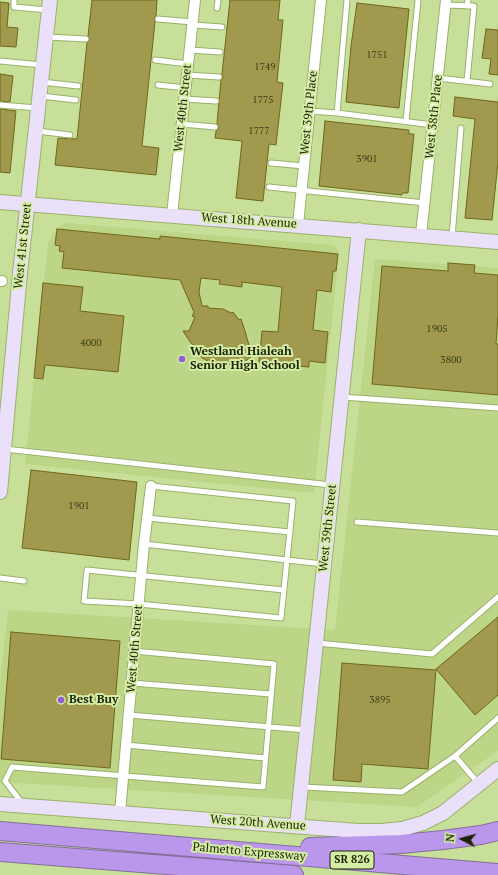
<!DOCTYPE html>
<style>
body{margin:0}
#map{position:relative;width:498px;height:875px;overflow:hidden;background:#c8df99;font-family:"PT Serif",serif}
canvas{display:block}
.north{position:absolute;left:442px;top:819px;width:40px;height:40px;-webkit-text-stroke:3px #d5eca5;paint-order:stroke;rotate:276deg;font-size:11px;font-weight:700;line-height:16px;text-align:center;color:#1b2307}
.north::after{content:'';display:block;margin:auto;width:14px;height:18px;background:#1b2307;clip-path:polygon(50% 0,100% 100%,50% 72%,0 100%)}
</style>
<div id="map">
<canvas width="498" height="875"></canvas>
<div class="north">N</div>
</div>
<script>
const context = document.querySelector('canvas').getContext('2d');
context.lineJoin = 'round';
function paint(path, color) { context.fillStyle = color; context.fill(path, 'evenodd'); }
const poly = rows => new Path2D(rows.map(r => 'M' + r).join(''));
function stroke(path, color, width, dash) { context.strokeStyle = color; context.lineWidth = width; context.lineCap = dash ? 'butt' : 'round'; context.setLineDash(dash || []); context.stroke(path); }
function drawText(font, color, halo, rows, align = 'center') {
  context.font = font + ' "PT Serif",serif'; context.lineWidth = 4; context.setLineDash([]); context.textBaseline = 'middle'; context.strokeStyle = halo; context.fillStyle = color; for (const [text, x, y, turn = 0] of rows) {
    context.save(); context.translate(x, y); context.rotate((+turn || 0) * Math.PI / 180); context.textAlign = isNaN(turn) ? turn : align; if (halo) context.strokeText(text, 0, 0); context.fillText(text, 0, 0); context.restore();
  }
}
paint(poly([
 [65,223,332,245,336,247,339,253,314,493,25,464,48,243,54,232],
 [375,259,498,268,498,751,417,807,0,782,0,683,8,610,335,630]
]), '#bcd587');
const building = poly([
 [92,0,157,0,156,16,154,18,155,22,142,146,159,148,156,175,55,165,58,138,77,139,87,43,90,40,88,36,92,0],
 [230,0,280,0,278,20,283,20,277,82,283,83,276,145,269,144,263,201,236,198,242,141,215,138,216,131,219,128,217,123,221,80,223,78,222,74,230,0],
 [0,2,9,3,7,27,18,28,16,47,0,46,0,2],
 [357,3,409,9,399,108,346,102,351,46,357,3],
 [486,29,498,30,498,75,489,74,491,59,482,58,486,29],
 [0,74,13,76,10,102,0,101,0,74],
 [455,97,498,102,498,162,492,220,465,218,475,119,453,116,455,97],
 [0,109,16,111,10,173,0,172,0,109],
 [325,121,409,130,409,134,414,134,408,193,402,193,402,195,319,186,325,121],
 [57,229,160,239,160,236,338,254,336,271,333,271,331,292,317,290,313,330,328,332,325,363,309,361,309,367,259,362,262,331,278,332,282,287,242,282,242,287,219,284,220,280,201,278,199,292,202,306,208,306,208,308,223,309,231,313,233,312,239,320,241,319,245,331,252,356,237,368,232,362,228,366,226,363,220,368,212,364,198,355,201,351,191,343,183,331,189,331,195,317,192,316,194,312,180,280,62,268,64,252,59,251,60,246,55,245,57,229],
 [448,263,475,265,474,273,498,275,498,315,496,344,498,344,498,395,372,384,382,266,448,271,448,263],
 [43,283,83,287,80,311,124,316,118,372,45,365,43,379,34,378,43,283],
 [31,470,137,482,129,560,22,548,31,470],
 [498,617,498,695,475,715,436,669,498,617],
 [11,632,120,641,110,768,1,759,11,632],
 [342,663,436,670,428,769,362,764,361,782,333,780,342,663]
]);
paint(building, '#a1994e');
stroke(building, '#6f671a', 1);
const lane = poly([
 [14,0,14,7,48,10],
 [445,5,474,6,467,81],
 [467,6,468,0],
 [217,8,218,0],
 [158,19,193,22],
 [193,25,222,27],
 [47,37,86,39],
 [190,50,220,52],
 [155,60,188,64],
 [0,61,42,65],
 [187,75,219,77],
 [438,78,490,84],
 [42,82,78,86],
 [158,85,186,88],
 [41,96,76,100],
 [184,99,216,101],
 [0,105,37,108],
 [310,111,337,113,347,0],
 [337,113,433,125],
 [406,121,418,0],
 [182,124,215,127],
 [37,131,70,135],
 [271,163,304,166],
 [269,187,425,203],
 [452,237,461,128],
 [342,397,498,408],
 [5,449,331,485],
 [151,486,293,501,281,618,139,604,84,601,87,570,284,590],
 [147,518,290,532],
 [357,522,498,533],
 [144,544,323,564],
 [0,578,24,581],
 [317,643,432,654,498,597],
 [132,683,271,694],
 [129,715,306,730],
 [126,745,265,758],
 [455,756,498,718],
 [302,787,402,792,455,756,479,784],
 [22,803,5,781,12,767,263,787,274,664,134,651]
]);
const street = poly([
 [172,215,195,0],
 [298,225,321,0],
 [421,235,446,0],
 [0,281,2,281],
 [120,812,144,544,151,486]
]);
const secondary = poly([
 [0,202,498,242],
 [0,492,20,273,50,0],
 [0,804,358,831,382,831,402,829,423,823,443,813,498,769],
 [297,825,359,230]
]);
const highway = poly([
 [0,831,498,873],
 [310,847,401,844,443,840,481,835,498,831],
 [0,852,294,875]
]);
stroke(lane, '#9bb16c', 7);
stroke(street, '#9bb16c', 12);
stroke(secondary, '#9bb16c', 16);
stroke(highway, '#836e9b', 20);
stroke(lane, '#fff', 5);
stroke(street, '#fff', 10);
stroke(secondary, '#ebe0f9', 14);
stroke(highway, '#bb97eb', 18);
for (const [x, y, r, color] of [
 [182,359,4,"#945cd4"],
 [61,700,4,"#945cd4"]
]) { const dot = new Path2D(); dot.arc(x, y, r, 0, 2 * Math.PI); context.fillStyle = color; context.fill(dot); stroke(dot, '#d5eca5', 1.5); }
drawText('10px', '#3c4019', null, [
 ["1751",377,55],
 ["1749",265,67],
 ["1775",263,100],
 ["1777",259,131],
 ["3901",367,159],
 ["1905",437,329],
 ["4000",91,343],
 ["3800",451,360],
 ["1901",79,506],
 ["3895",380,700]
]);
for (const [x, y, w] of [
 [352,860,44]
]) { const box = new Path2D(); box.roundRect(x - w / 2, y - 9, w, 18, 3); context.fillStyle = '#d5eca5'; context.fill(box); stroke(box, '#1b2307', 1); }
drawText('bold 11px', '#1b2307', null, [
 ["SR 826",352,860]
]);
drawText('12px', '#1b2307', '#d5eca5', [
 ["West 40th Street",183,108,-84],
 ["West 39th Place",309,113,-84],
 ["West 38th Place",434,117,-84],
 ["West 18th Avenue",249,221,4],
 ["West 41st Street",23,246,-84],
 ["West 39th Street",328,528,-84],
 ["West 40th Street",135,649,-85],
 ["West 20th Avenue",258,823,4],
 ["Palmetto Expressway",249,852,5]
]);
drawText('bold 12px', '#1b2307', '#d5eca5', [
 ["Westland Hialeah",190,352],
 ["Senior High School",190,366],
 ["Best Buy",69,700]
], 'left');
</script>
